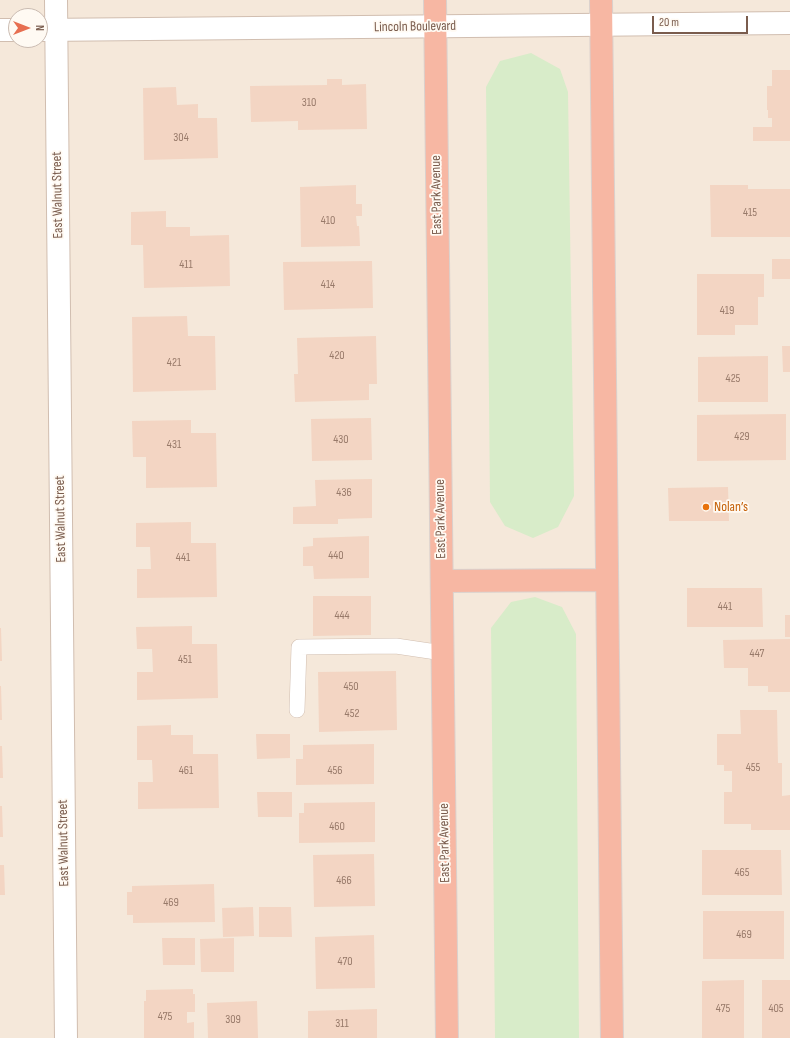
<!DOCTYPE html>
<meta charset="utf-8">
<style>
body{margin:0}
#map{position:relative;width:790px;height:1038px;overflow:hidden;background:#fdf6ec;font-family:"Sofia Sans Condensed",sans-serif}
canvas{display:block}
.north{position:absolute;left:8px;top:8px;width:40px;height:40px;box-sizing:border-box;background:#fffaf3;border:1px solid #cabbb1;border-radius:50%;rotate:90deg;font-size:11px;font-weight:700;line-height:16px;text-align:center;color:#7a5c4d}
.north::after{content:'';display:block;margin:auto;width:14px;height:18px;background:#e76f51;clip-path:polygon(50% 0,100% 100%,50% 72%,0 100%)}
.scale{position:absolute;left:652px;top:16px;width:96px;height:18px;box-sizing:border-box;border:2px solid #7a5c4d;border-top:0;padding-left:5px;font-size:12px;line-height:14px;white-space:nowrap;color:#7a5c4d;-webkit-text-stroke:3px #fffaf3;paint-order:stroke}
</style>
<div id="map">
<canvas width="790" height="1038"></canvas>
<div class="north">N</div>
<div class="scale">20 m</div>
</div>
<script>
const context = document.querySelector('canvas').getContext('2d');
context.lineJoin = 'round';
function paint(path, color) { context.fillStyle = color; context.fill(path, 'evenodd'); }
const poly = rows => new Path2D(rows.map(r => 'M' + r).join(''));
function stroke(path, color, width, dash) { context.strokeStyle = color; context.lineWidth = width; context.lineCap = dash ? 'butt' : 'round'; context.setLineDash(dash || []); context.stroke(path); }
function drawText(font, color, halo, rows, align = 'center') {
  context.font = font + ' "Sofia Sans Condensed",sans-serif'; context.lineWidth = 3.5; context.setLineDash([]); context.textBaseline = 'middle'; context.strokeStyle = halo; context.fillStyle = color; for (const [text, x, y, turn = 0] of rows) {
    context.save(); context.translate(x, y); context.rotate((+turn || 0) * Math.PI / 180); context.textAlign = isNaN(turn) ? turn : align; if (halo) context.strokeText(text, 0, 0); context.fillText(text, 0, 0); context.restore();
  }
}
paint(poly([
 [0,0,790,0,790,1038,0,1038],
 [16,16,40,16,40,40,16,40]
]), '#f5e8da');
paint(poly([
 [531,53,560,69,568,92,574,496,558,527,533,538,505,526,490,502,486,87,500,61],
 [535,597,562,607,576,634,579,1038,495,1038,491,628,511,602]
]), '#d8ecc9');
paint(poly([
 [772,70,790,70,790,141,753,141,753,127,772,127,772,118,768,118,768,110,767,110,767,86,772,86],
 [327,79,342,79,342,85,366,84,367,129,298,130,298,121,251,122,250,86,327,85],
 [176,87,177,105,198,104,198,118,217,118,218,158,144,160,143,88],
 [356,185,356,204,362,204,362,216,356,216,357,226,359,226,360,246,301,247,300,187],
 [710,185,748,185,748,189,790,189,790,237,711,237],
 [166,211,166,227,190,227,190,236,229,235,230,286,144,288,143,245,131,245,131,212],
 [772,259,790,259,790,279,772,279],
 [372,261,373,308,284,310,283,262],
 [697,274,764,274,764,297,758,297,758,325,735,325,735,335,697,335],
 [187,316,188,336,215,336,216,390,133,392,132,317],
 [376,336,377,384,369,384,369,400,295,402,294,374,298,374,297,338],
 [782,346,790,346,790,372,783,372],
 [768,356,768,402,698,402,698,357],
 [786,414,786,460,697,461,697,415],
 [371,418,372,460,312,461,311,419],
 [191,420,191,433,216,433,217,487,146,488,146,457,133,457,132,421],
 [372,479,372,518,338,519,338,524,293,524,293,507,316,506,315,480],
 [728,487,729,521,669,521,668,488],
 [191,522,191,543,216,543,217,597,137,598,137,569,151,569,150,547,136,547,136,523],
 [369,536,369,578,314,579,313,566,303,566,303,547,313,546,313,538],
 [687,588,762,588,763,627,687,627],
 [313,596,371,596,371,635,313,636],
 [785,615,790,615,790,637,785,637],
 [192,626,192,644,217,644,218,698,137,700,137,672,153,672,152,649,137,649,136,627],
 [0,628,1,628,2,661,0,661],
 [790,639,790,692,768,692,768,686,748,686,748,668,724,668,723,640],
 [396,671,397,730,319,732,318,672],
 [0,686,1,686,2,720,0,720],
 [740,710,777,710,778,763,782,763,782,796,790,795,790,830,751,830,751,824,724,824,724,792,732,792,732,771,724,771,724,765,717,765,717,734,741,734],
 [171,725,171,735,193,735,193,754,218,754,219,808,138,809,138,782,153,782,152,760,137,760,137,726],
 [256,734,290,734,290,758,257,759],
 [374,744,374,784,296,785,296,759,303,759,303,745],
 [0,746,2,746,3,778,0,778],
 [257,792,292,792,292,817,258,817],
 [375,802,375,842,299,843,299,813,304,813,304,803],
 [0,806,2,806,3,837,0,837],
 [702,850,781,850,782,895,702,895],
 [374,854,375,906,314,907,313,855],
 [0,865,4,865,5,895,0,895],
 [214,884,215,922,133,923,133,915,127,915,127,892,132,892,132,886],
 [253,907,254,936,223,937,222,908],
 [259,907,291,907,292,937,259,937],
 [703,911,784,911,784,959,703,959],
 [374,935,375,988,316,989,315,937],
 [162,938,195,938,195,965,163,965],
 [234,938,234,972,201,972,200,939],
 [744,980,744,1038,702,1038,702,981],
 [762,980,790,980,790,1038,762,1038],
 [193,989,193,994,195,994,195,1012,187,1012,187,1023,194,1022,194,1038,144,1038,144,1001,146,1001,146,990],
 [257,1001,258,1038,208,1038,207,1003],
 [377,1009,377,1038,308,1038,308,1011]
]), '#f3d5c3');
const lane = poly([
 [297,710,299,647,396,646,443,653]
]);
const street = poly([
 [56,0,66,1038],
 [0,30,16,30],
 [40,30,790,23]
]);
const highway = poly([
 [435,0,447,1038],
 [601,0,612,1038],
 [442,581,607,580]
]);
stroke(lane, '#d1beb0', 16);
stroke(street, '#d1beb0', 24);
stroke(highway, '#dad1cd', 24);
stroke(lane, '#fff', 15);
stroke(street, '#fff', 22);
stroke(highway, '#f7b7a3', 22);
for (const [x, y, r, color] of [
 [706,507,4,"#e8710a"]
]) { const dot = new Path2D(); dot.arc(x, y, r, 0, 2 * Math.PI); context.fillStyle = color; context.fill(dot); stroke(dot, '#fffaf3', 1.5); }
drawText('12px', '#987a6a', null, [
 ["310",309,103],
 ["304",181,138],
 ["415",750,213],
 ["410",328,221],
 ["411",186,265],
 ["414",328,285],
 ["419",727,311],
 ["420",337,356],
 ["421",174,363],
 ["425",733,379],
 ["429",742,437],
 ["430",341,440],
 ["431",174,445],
 ["436",344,493],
 ["440",336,556],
 ["441",183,558],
 ["441",725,607],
 ["444",342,616],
 ["447",757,654],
 ["451",185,660],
 ["450",351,687],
 ["452",352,714],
 ["455",753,768],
 ["461",186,771],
 ["456",335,771],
 ["460",337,827],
 ["465",742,873],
 ["466",344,881],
 ["469",171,903],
 ["469",744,935],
 ["470",345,962],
 ["475",723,1009],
 ["405",776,1009],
 ["475",165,1017],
 ["309",233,1020],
 ["311",342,1024]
]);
drawText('14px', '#7a5c4d', '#fffaf3', [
 ["Lincoln Boulevard",415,27,-1],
 ["East Walnut Street",58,195,-91],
 ["East Park Avenue",437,195,-91],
 ["East Walnut Street",61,519,-91],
 ["East Park Avenue",441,519,-91],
 ["East Walnut Street",64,843,-91],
 ["East Park Avenue",445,843,-91]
]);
drawText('14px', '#c56008', '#fffaf3', [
 ["Nolan’s",714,507]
], 'left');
</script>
